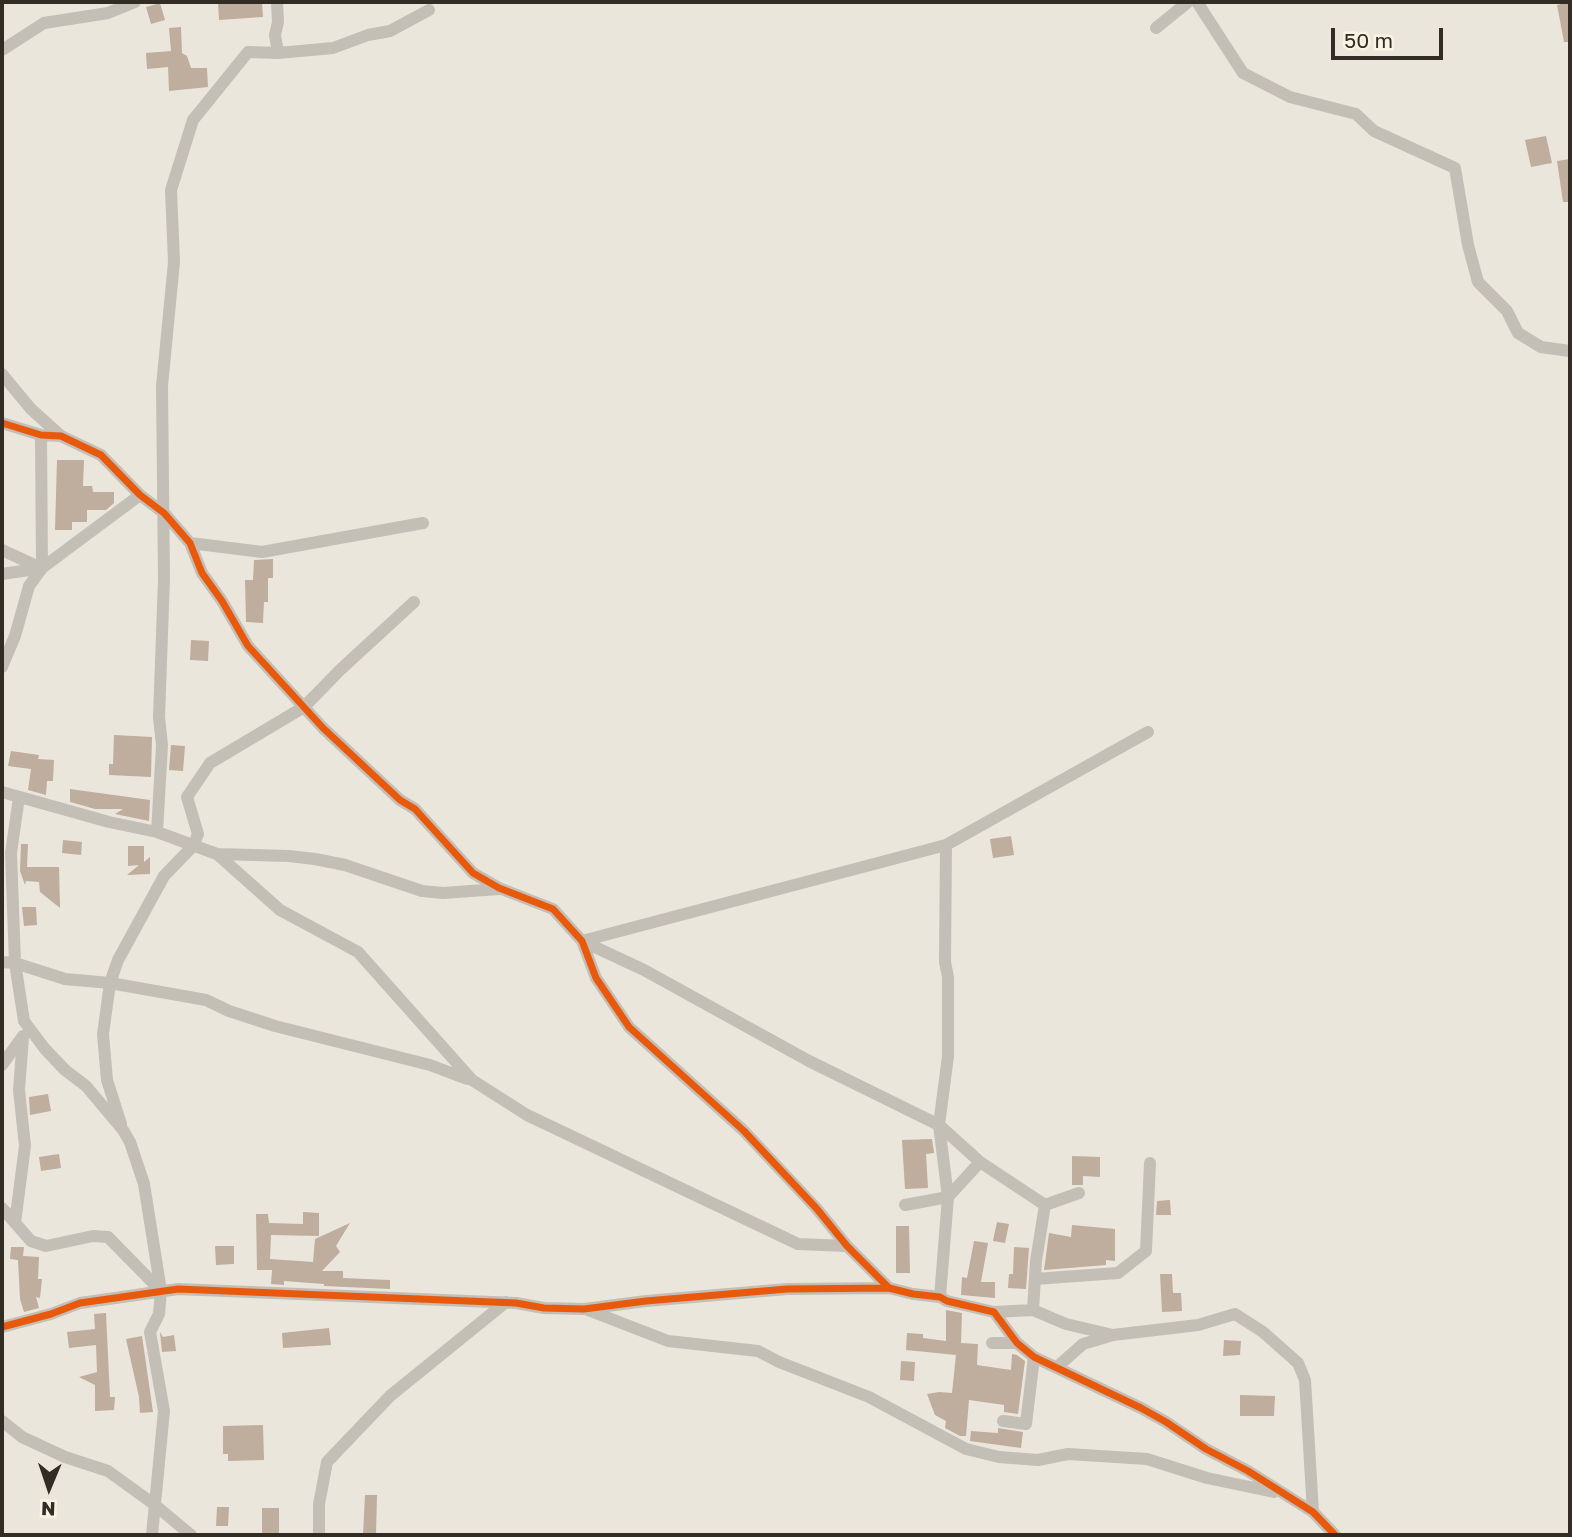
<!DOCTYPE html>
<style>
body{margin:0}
#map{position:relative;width:1572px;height:1537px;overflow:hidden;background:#ebe6dc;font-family:"Golos Text",sans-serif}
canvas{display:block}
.frame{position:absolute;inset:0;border:4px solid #332c25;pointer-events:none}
.north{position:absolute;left:14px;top:1453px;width:70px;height:70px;-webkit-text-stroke:5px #f9f3e2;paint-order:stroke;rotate:182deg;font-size:19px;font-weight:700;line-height:28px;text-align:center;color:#332c25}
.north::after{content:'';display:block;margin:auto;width:24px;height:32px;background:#332c25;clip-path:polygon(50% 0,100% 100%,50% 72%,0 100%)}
.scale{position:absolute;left:1331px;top:28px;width:112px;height:32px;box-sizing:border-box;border:4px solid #332c25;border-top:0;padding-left:9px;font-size:21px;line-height:24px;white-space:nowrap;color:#332c25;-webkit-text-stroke:5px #f9f3e2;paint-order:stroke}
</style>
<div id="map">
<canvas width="1572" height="1537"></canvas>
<div class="frame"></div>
<div class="north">N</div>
<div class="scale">50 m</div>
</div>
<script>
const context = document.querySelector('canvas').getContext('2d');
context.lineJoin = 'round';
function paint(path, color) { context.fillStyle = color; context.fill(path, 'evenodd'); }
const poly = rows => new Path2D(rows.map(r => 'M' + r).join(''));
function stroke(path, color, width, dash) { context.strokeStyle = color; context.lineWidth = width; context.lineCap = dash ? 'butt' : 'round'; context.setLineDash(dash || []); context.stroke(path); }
paint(poly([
 [218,2,262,2,263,17,219,20],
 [1570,2,1570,42,1564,42,1557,5],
 [160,3,165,20,151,24,146,7],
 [181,27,182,53,187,56,191,68,207,68,208,87,169,91,168,67,147,69,146,53,171,51,169,28],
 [1546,136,1552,163,1531,167,1525,140],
 [1570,159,1570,202,1563,202,1557,161],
 [57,460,84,460,83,486,92,486,93,492,114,492,114,503,106,510,87,510,87,522,72,522,72,530,55,530],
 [273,559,273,578,268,578,268,602,264,602,263,623,246,622,245,580,253,580,254,560],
 [191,640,209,641,208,661,190,660],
 [114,735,152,737,151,777,109,775,109,764,113,764],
 [171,745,185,746,183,771,169,770],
 [11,751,39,755,38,759,54,760,53,781,47,781,46,795,28,790,31,769,8,766],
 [70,789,150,800,149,821,115,814,123,809,95,809,70,802],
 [1011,836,1014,855,993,858,990,839],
 [63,840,82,842,81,855,62,853],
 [21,844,28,844,27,867,59,867,60,908,40,892,39,882,26,881,25,885,20,871],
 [128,846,144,846,144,862,150,857,150,874,127,875,139,865,128,866],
 [22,907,36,907,37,925,24,926],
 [48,1094,51,1111,30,1115,29,1097],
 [932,1139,934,1153,926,1154,928,1188,905,1189,902,1140],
 [59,1154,61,1168,41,1171,39,1157],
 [1072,1156,1100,1157,1100,1177,1083,1176,1083,1185,1072,1185],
 [1170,1200,1171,1215,1156,1215,1157,1201],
 [303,1212,319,1213,319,1236,271,1235,270,1259,313,1262,315,1239,350,1223,336,1246,340,1252,322,1271,343,1271,343,1278,390,1280,390,1289,324,1286,324,1284,284,1281,284,1285,271,1284,272,1270,257,1270,256,1214,268,1214,269,1223,303,1224],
 [997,1222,1009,1224,1005,1243,993,1241],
 [1072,1225,1115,1229,1115,1261,1106,1260,1106,1265,1044,1270,1049,1233,1071,1237],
 [896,1226,909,1226,910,1273,896,1273],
 [974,1241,988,1243,981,1282,995,1282,995,1298,961,1295,962,1277,967,1278],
 [215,1246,234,1246,234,1264,216,1265],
 [11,1247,24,1247,23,1256,39,1257,38,1279,42,1279,40,1298,36,1297,39,1308,24,1312,20,1299,18,1260,10,1259],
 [1014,1247,1029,1248,1026,1289,1008,1288,1009,1274,1013,1274],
 [1160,1274,1172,1274,1173,1293,1181,1293,1182,1311,1162,1312],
 [946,1310,962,1313,961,1343,978,1344,977,1365,1011,1370,1012,1354,1017,1355,1025,1361,1018,1414,1004,1412,1004,1405,969,1400,966,1436,960,1436,945,1428,946,1421,935,1415,927,1394,939,1392,952,1393,956,1355,906,1350,907,1333,923,1334,923,1338,946,1341],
 [106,1313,110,1397,115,1397,114,1410,95,1411,95,1385,79,1377,97,1372,96,1345,69,1348,67,1332,95,1329,94,1314],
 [329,1328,331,1345,283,1348,282,1333],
 [160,1332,163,1337,174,1335,176,1351,162,1352],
 [142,1336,153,1412,140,1413,139,1397,126,1339],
 [1224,1340,1241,1341,1240,1355,1223,1356],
 [901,1361,915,1362,914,1381,900,1380],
 [1240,1395,1275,1396,1274,1416,1240,1416],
 [263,1425,264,1460,228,1461,228,1454,223,1454,223,1426],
 [998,1428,1023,1432,1021,1448,970,1441,971,1431,998,1433],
 [365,1495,377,1495,376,1535,363,1535],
 [217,1507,229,1507,228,1526,216,1526],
 [262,1508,279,1508,279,1535,262,1535]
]), '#bfad9d');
stroke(poly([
 [277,2,278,22,275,35,278,53],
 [1197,2,1243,73,1290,97,1356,114,1374,131,1455,168,1468,245,1478,282,1507,311,1518,333,1541,347,1570,351],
 [1156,28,1188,2],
 [2,50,44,23,108,13,135,2],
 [2,374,31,409,61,436],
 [2,423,41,435,61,436,101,455,140,495,164,513,190,543,202,573,222,601,248,646,323,728,400,800,415,809,473,873,499,888,553,909,582,941,596,978,629,1027,744,1131,817,1209,847,1246,889,1288],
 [190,543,262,552,423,523],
 [2,550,41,568],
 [2,574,42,568,41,435],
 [2,667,15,636,29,586,42,568,140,495],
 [2,792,109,822,157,832,217,854,289,856,315,859,345,865,422,891,443,893,499,889],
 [19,797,11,853,15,963,24,1021,45,1049,65,1070,86,1086,123,1130,130,1142,144,1184,161,1291,159,1314,150,1332,164,1411,152,1535],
 [157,832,162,745,159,717,164,579,162,386,174,262,171,190,193,120,248,52,278,53,333,48,368,35,390,31,429,10],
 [217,854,280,910,358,952,472,1080,527,1115,798,1244,847,1246],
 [582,941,946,845,1148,732],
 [582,941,644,970,809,1061,939,1125,980,1162],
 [2,962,15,963,65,979,110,983,206,1000,229,1011,275,1026,430,1065,467,1079],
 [2,1065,23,1036],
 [121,1124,107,1080,103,1034,110,983,118,960,164,876,193,846,198,834,187,797,210,763,304,707,340,670,414,602],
 [905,1205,948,1197,980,1162,1045,1205],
 [2,1208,31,1241,46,1246,93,1236,108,1237,161,1291],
 [15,1223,25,1146,19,1090,23,1037],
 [1035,1279,1118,1273,1146,1251,1150,1163],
 [940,1297,948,1197,939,1125,948,1056,948,977,945,962,946,845],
 [588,1310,668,1341,758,1351,779,1362,869,1397,966,1449,999,1457,1038,1460,1068,1454,1147,1459,1207,1478,1274,1492],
 [1033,1310,1036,1261,1045,1205,1079,1193],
 [994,1312,1033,1310,1066,1324,1113,1335,1198,1325,1235,1314,1263,1332,1298,1363,1305,1380,1313,1512],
 [2,1327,51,1314,80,1303,178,1289,516,1303,544,1308,584,1309,646,1301,787,1289,889,1288,913,1294,940,1297,947,1301,994,1312,1017,1343,1034,1357,1141,1408,1166,1422,1206,1449,1248,1471,1313,1512,1335,1535],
 [992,1343,1017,1343],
 [1057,1367,1083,1344,1113,1335],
 [2,1421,22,1437,65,1457,108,1471,155,1505,191,1535],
 [1003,1421,1026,1424,1034,1357],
 [319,1535,319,1504,327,1462,390,1396,506,1302]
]), '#c3beb6', 12);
stroke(poly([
 [2,423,41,435,61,436,101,455,140,495,164,513,190,543,202,573,222,601,248,646,323,728,400,800,415,809,473,873,499,888,553,909,582,941,596,978,629,1027,744,1131,817,1209,847,1246,889,1288],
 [2,1327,51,1314,80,1303,178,1289,516,1303,544,1308,584,1309,646,1301,787,1289,889,1288,913,1294,940,1297,947,1301,994,1312,1017,1343,1034,1357,1141,1408,1166,1422,1206,1449,1248,1471,1313,1512,1335,1535]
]), '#e8590c', 7);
</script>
